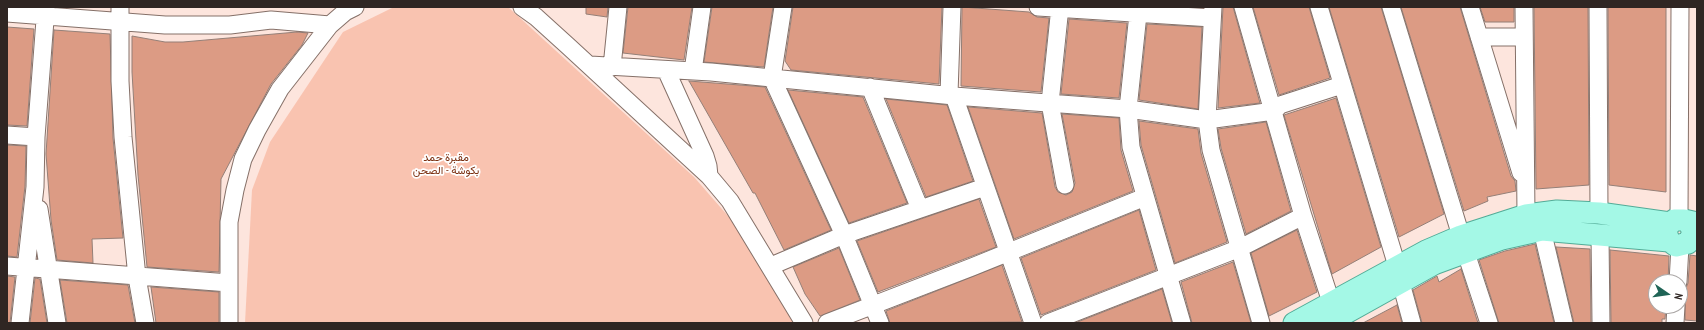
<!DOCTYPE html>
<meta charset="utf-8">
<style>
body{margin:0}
#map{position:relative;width:1704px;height:330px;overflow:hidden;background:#fde5dd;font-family:"PT Sans Narrow",sans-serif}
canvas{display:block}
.frame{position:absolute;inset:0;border:8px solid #2f2623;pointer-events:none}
.north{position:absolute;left:1648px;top:274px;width:40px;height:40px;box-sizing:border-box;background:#fff;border:1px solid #aca8a7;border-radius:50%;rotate:103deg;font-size:11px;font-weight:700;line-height:16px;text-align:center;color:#2f2623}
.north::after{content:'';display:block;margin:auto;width:14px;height:18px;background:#1f6456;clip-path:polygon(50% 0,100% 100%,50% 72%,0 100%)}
</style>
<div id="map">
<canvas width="1704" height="330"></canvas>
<div class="frame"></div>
<div class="north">N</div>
</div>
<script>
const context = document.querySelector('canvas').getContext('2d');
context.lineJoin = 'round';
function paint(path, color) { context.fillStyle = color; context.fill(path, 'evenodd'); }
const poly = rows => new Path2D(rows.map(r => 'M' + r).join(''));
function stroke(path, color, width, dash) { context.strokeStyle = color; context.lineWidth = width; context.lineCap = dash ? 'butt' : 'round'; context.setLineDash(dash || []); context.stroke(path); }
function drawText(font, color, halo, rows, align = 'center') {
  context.font = font + ' "PT Sans Narrow",Vazirmatn,sans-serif'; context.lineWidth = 3.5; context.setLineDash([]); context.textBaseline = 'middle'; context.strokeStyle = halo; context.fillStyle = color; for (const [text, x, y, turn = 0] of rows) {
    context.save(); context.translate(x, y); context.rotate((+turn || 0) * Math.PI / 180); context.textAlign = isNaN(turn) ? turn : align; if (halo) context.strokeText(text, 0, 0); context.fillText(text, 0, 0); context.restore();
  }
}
paint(poly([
 [394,7,508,7,694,177,742,232,795,323,245,323,252,190,270,142,343,32]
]), '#f9c3b0');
const building = poly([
 [586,7,608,7,607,17,586,14,586,7],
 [628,7,692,7,684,60,623,53,628,7],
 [712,7,773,7,764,67,704,62,712,7],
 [793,7,942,7,939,84,791,70,785,61,793,7],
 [962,7,1029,12,1037,17,1049,18,1041,92,961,86,962,7],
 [1223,7,1233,7,1260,103,1218,108,1223,7],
 [1253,7,1309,7,1330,78,1279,95,1253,7],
 [1329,7,1381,7,1444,214,1399,237,1329,7],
 [1401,7,1460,7,1511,176,1515,181,1516,191,1487,197,1488,201,1464,211,1401,7],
 [1480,7,1514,7,1514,22,1485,22,1480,7],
 [1534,7,1588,7,1589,185,1536,189,1534,7],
 [1608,7,1666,7,1666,192,1609,185,1608,7],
 [1069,19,1127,23,1119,98,1061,94,1069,19],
 [1147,24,1202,27,1198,109,1139,100,1147,24],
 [7,27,34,29,27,126,7,125,7,27],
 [54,30,110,34,113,138,123,238,92,239,93,263,57,260,51,220,46,154,54,30],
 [297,32,308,33,302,45,271,84,221,179,219,272,147,267,138,175,132,72,132,36,165,42,183,42,297,32],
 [689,81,765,87,831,230,784,250,755,193,753,193,689,81],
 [788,90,863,97,907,203,849,223,788,90],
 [1336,98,1381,247,1332,274,1284,115,1336,98],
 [886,99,947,105,973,181,926,197,886,99],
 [968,107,1042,113,1055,187,1058,192,1066,195,1072,192,1075,183,1062,114,1119,118,1121,150,1133,191,1014,239,968,107],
 [1139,121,1198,129,1201,153,1227,242,1175,263,1141,145,1139,121],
 [1266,122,1291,211,1246,234,1221,148,1218,129,1266,122],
 [7,145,26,146,25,186,17,257,7,256,7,145],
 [979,199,996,247,878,292,857,241,979,199],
 [1139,210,1156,270,1041,315,1021,258,1139,210],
 [1297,230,1317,292,1269,316,1251,253,1297,230],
 [1535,244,1554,323,1499,323,1479,260,1505,251,1535,244],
 [1556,247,1590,249,1591,323,1574,323,1556,247],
 [839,248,860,300,820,316,805,294,793,267,839,248],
 [1610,250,1669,256,1668,282,1656,282,1656,306,1666,306,1665,319,1662,319,1662,323,1611,323,1610,250],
 [1690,255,1697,256,1697,321,1685,320,1685,302,1680,297,1680,291,1686,288,1688,283,1690,255],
 [1233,262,1251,323,1192,323,1181,282,1233,262],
 [1002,265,1022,322,890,323,886,311,1002,265],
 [1461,269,1478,323,1422,323,1413,290,1437,276,1439,282,1461,269],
 [7,276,15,277,10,323,7,323,7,276],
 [35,278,40,279,47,323,30,323,35,278],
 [60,280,128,285,135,323,67,323,60,280],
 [151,287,219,292,219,323,156,323,151,287],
 [1162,289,1172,323,1075,323,1162,289],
 [1397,305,1402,323,1363,323,1397,305]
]);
paint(building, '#dc9b84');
stroke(building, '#947f77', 1);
const minor = poly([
 [120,7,120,81,123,137,137,277,145,323],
 [522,7,536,17,568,46,709,176,730,201,804,323],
 [783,7,772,78,844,235,880,323],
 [1038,7,1212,18],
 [1060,7,1050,103,1065,185],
 [1138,7,1138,14,1128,109,1131,147,1182,323],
 [1213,7,1207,120,1211,150,1261,323],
 [1243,7,1303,216,1331,302],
 [1319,7,1397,266],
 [1391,7,1461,236],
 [1470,7,1521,173],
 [1524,7,1526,215],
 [1598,7,1599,213],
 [7,13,165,25,230,25,271,20,330,25],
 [1479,37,1524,37],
 [590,65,711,72,954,96,1128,109,1207,120,1274,111,1280,105,1342,85],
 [612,67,618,7],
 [666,70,705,156,708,166,709,176],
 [693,71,702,7],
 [870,87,920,209],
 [949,94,952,7],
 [954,96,1033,323],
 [7,135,36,137],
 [39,209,57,323],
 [1679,219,1680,7],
 [1542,230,1564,323],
 [1600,236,1601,323],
 [1466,253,1489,323],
 [7,266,229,283],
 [771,266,844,235,985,187],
 [1678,282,1680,246],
 [1401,283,1412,323],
 [20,323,35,187,36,137,46,7],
 [229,323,229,222,235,190,243,159,257,130,280,89,330,25,345,12,355,7],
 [827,323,972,267,1145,197],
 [1048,323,1240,248,1303,216],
 [1675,323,1676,306]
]);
const major = poly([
 [1689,222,1693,233,1688,243,1676,246,1669,241,1666,231,1667,227,1674,220,1684,220,1697,223],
 [1294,323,1426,251,1461,236,1526,215,1557,211,1599,213,1670,223],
 [1328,323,1434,264,1502,239,1542,230,1669,241]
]);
stroke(minor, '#857068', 19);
stroke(major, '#53ab97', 23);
stroke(minor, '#fff', 17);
stroke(major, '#a4f8e6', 21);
drawText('11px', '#7b2f10', '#fff', [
 ["مقبرة حمد",446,158],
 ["بكوشة - الصحن",446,171]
]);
</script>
